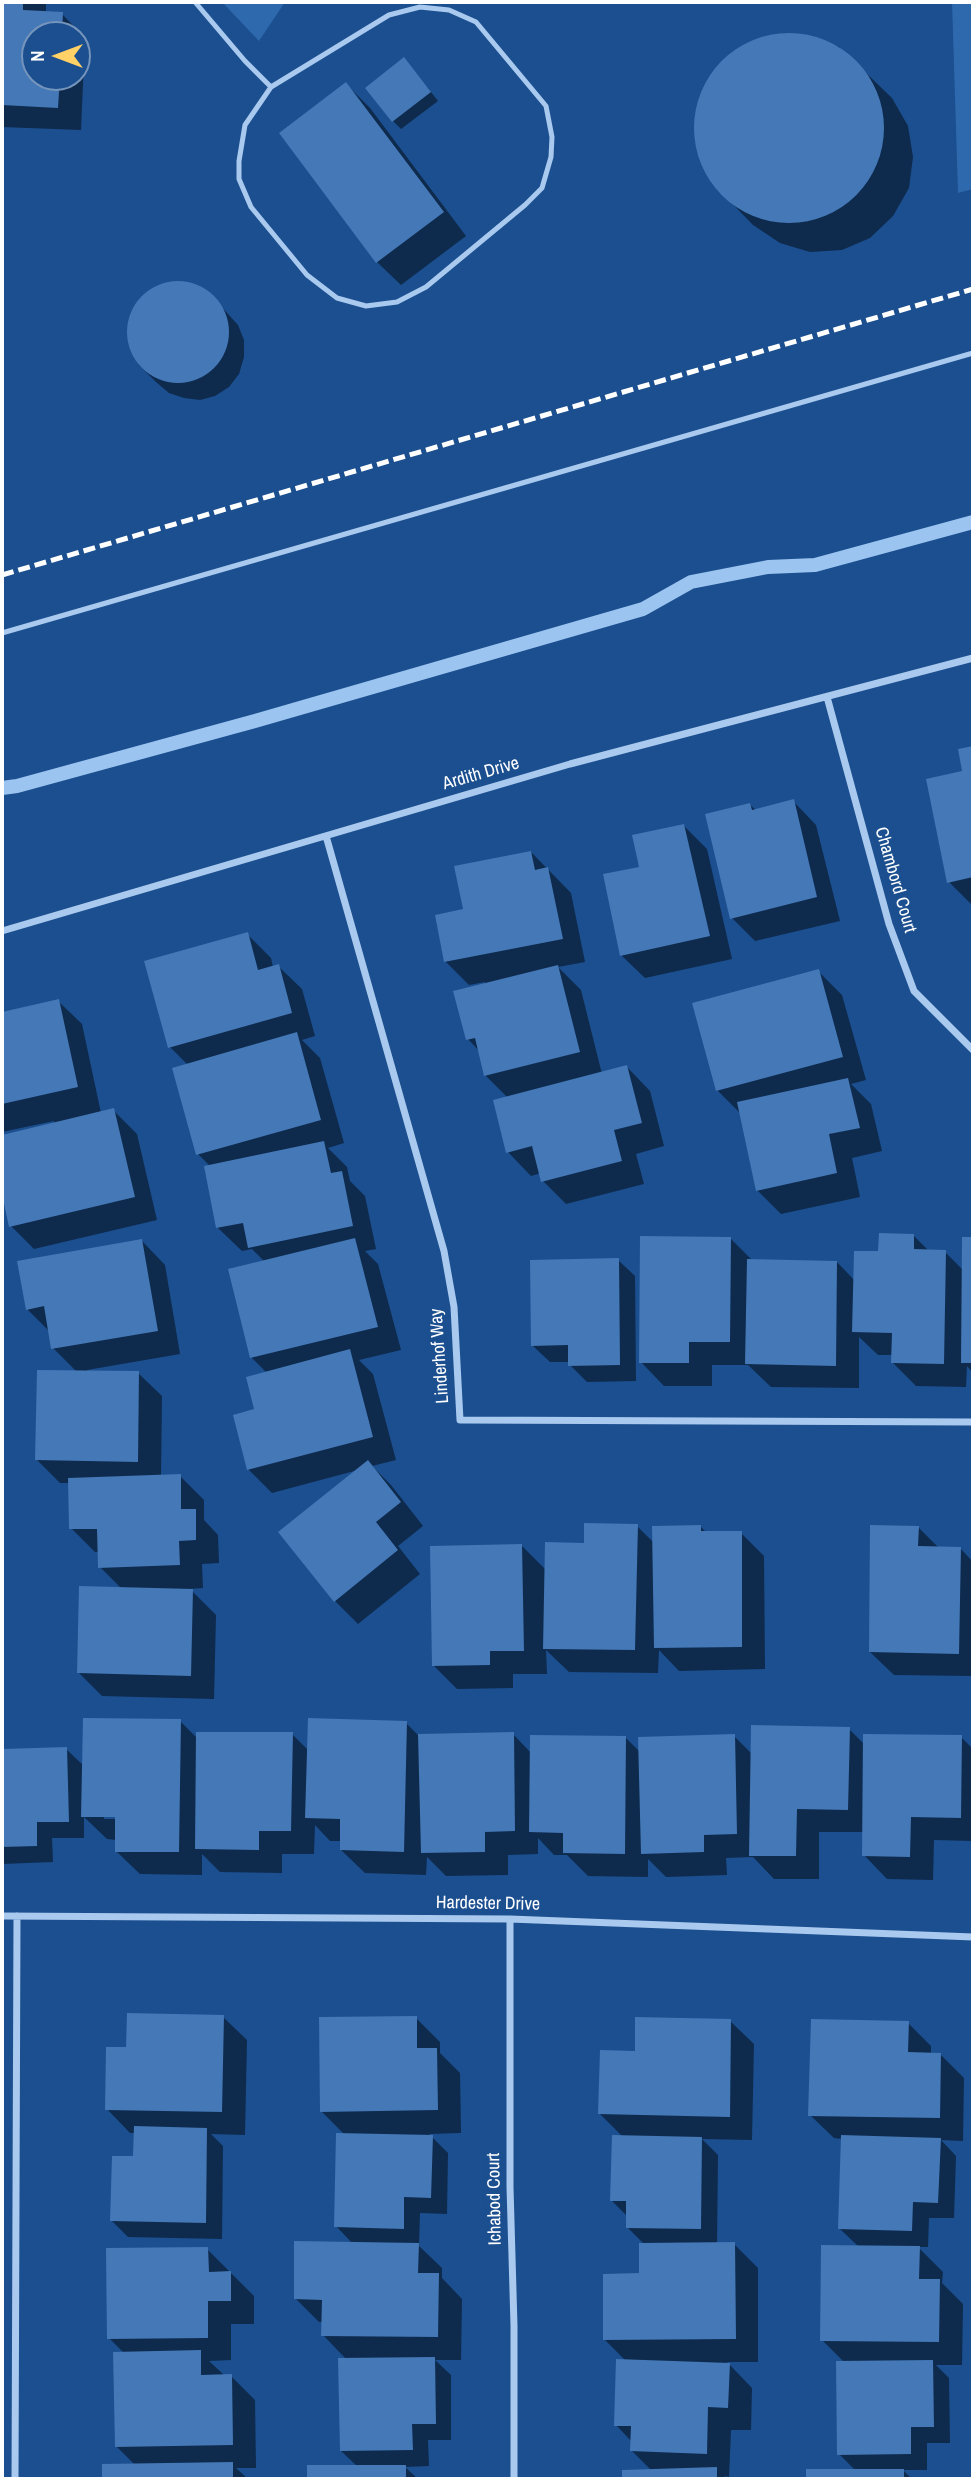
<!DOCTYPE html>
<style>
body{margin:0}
#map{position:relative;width:975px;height:2481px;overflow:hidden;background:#1b4f8f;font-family:"Archivo Narrow",sans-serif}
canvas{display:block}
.frame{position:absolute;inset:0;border:4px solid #fff;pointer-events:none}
.north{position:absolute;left:21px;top:21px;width:70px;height:70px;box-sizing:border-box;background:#1b4f8f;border:2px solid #7695bc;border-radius:50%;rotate:270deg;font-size:19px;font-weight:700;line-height:28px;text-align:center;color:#fff}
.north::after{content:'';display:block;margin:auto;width:24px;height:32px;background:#ffd166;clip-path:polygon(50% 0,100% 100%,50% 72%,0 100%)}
</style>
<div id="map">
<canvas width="975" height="2481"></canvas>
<div class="frame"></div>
<div class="north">N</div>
</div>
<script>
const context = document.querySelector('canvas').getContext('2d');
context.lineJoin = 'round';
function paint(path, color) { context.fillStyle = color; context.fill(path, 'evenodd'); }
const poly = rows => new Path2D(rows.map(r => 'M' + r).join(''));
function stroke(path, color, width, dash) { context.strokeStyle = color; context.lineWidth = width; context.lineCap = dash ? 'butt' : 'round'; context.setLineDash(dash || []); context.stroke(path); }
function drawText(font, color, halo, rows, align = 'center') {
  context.font = font + ' "Archivo Narrow",sans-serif'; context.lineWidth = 7; context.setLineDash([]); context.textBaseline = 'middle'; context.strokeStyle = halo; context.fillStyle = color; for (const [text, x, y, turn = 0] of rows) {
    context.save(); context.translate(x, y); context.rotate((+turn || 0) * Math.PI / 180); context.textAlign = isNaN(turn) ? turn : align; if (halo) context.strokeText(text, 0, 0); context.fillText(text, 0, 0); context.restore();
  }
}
paint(poly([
 [222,2,285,2,259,41],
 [952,2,973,2,973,189,958,193]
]), '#2e69ad');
paint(poly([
 [2,2,46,2,46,13,62,14,85,38,81,130,2,127],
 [35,35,77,35,77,77,35,77],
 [777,35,809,36,839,47,892,98,908,126,913,157,909,188,893,216,870,238,842,250,810,252,780,243,753,225,724,195,706,171,696,142,696,113,707,84,724,60,749,43],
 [412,68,438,101,401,129,393,121],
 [346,84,370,108,466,236,401,285,377,262],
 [179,282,196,286,210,294,238,325,244,340,244,357,239,374,229,387,215,396,200,400,184,398,169,393,156,382,139,365,131,351,128,335,130,319,136,304,148,292,162,285],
 [973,748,973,905,972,905,949,882,964,772,960,751],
 [793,801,816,825,840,921,755,941,732,918,750,805,756,810],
 [684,826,707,849,732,959,645,978,621,955,641,868],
 [531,852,571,893,585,962,558,967,581,990,602,1074,627,1067,650,1091,664,1146,636,1154,644,1184,566,1204,543,1181,541,1173,531,1176,508,1152,508,1098,485,1075,480,1052,468,1039,485,982,469,985,445,961,465,911],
 [247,934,271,958,273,967,278,966,302,989,315,1036,302,1040,320,1058,344,1143,328,1148,347,1167,350,1181,365,1196,376,1249,365,1251,378,1264,401,1350,359,1360,373,1374,396,1460,372,1466,391,1485,423,1526,398,1546,420,1574,358,1624,335,1601,358,1470,272,1493,248,1469,256,1410,267,1373,251,1357,265,1262,252,1249,242,1251,218,1228,211,1167,198,1154,188,1065,170,1047],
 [818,971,842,995,866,1080,851,1084,871,1104,882,1151,852,1158,860,1197,781,1214,757,1190,741,1114,717,1090],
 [58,1001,82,1024,101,1113,113,1110,137,1134,157,1220,34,1249,11,1226,2,1186,2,1136,55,1124,54,1121,2,1132,2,1013],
 [913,1235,929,1251,945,1252,963,1270,964,1239,973,1239,973,1373,967,1366,966,1387,916,1386,893,1363,893,1355,878,1355,859,1337,859,1388,771,1387,748,1365,712,1365,712,1386,664,1386,641,1362,730,1238,753,1261,837,1262,855,1281,880,1253],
 [142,1241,165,1265,180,1354,87,1370,87,1372,138,1373,162,1396,161,1477,180,1476,204,1500,204,1520,218,1535,219,1563,202,1564,203,1588,190,1589,216,1615,214,1699,102,1696,79,1673,122,1589,100,1567,99,1552,95,1552,71,1528,70,1483,60,1483,37,1460,77,1372,53,1348,50,1332,27,1309],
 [618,1260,635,1276,636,1381,587,1382,570,1365,570,1362,550,1362,533,1346],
 [637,1526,654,1543,701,1527,707,1533,741,1533,764,1556,765,1669,679,1671,659,1650,658,1673,569,1672,546,1650,547,1674,513,1674,513,1688,457,1689,434,1666,522,1546,546,1570,586,1544],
 [918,1527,939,1548,960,1548,973,1562,973,1676,894,1675,870,1652],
 [180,1721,197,1738,292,1734,309,1751,406,1723,419,1736,513,1734,531,1753,626,1738,640,1752,734,1736,752,1754,849,1729,865,1745,961,1737,973,1749,973,1841,934,1840,933,1880,887,1879,864,1855,864,1832,819,1832,819,1879,774,1879,753,1857,726,1858,727,1875,666,1877,648,1859,648,1877,588,1876,567,1855,554,1855,538,1838,538,1854,508,1855,508,1875,446,1876,427,1857,426,1875,365,1873,341,1850,342,1841,330,1841,315,1825,314,1854,282,1854,282,1873,220,1872,202,1854,202,1875,140,1874,116,1851,116,1840,107,1839,84,1817,84,1838,52,1838,53,1862,2,1864,2,1750,66,1749,84,1766],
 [104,1815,123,1816,123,1819,104,1819],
 [223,2017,247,2040,245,2135,211,2134,223,2146,222,2239,128,2237,112,2221,135,2158,136,2133,130,2133,107,2109,127,2049],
 [416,2018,440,2042,440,2053,460,2073,461,2133,429,2134,448,2153,447,2214,420,2213,419,2246,442,2268,442,2278,462,2299,461,2360,435,2360,451,2375,451,2440,428,2440,429,2466,405,2467,418,2479,309,2479,309,2467,358,2467,341,2451,347,2360,323,2335,323,2322,319,2322,295,2298,353,2244,336,2226,345,2135,321,2111],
 [730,2021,754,2044,752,2140,702,2139,718,2155,717,2244,734,2244,758,2268,758,2362,727,2362,752,2388,751,2430,731,2430,729,2477,724,2476,727,2479,624,2479,624,2471,652,2471,632,2451,632,2442,616,2425,626,2361,605,2340,641,2275,645,2245,628,2228,628,2217,612,2201,623,2137,600,2114,636,2053],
 [908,2023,931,2046,931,2054,941,2055,964,2078,963,2141,941,2140,956,2156,954,2218,929,2218,928,2247,918,2247,943,2272,942,2283,963,2304,962,2365,936,2365,949,2378,950,2443,927,2443,927,2470,903,2470,912,2479,808,2479,808,2471,856,2471,839,2454,845,2363,822,2340,859,2247,840,2229,843,2139,834,2138,810,2115],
 [207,2249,254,2296,254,2324,231,2324,231,2360,209,2361,224,2375,231,2376,255,2400,256,2468,236,2468,248,2479,104,2479,104,2465,135,2465,116,2446,124,2353,109,2338]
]), '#0007');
stroke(poly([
 [2,788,17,786,255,721,643,609,691,582,768,567,815,565,973,522]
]), '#9cc4f0', 14);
paint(poly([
 [2,2,23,2,23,10,63,12,62,35,35,35,35,77,60,77,58,108,2,105],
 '694 128a95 95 0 1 1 190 0a95 95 0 1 1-190 0Z',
 [404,57,431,92,392,122,365,88],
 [346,82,444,212,376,263,279,133],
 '127 332a51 51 0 1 1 102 0a51 51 0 1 1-102 0Z',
 [973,746,973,877,947,883,926,779,962,771,958,749],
 [794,799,817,897,730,919,705,814,750,803,752,810],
 [684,824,710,936,620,956,603,874,639,867,632,835],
 [531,851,535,870,548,867,563,939,444,962,435,915,463,909,454,866],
 [248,932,258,970,279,964,292,1013,168,1048,144,961],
 [558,965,580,1052,484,1076,475,1038,466,1040,453,991],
 [819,969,843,1057,716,1091,692,1003],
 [59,999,78,1087,2,1104,2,1012],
 [297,1032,321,1120,196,1155,172,1068],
 [627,1065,642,1123,614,1130,622,1161,541,1182,532,1146,506,1153,493,1100],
 [848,1078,860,1128,829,1134,837,1173,756,1191,737,1102],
 [114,1108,135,1197,9,1227,2,1194,2,1135],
 [324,1141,331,1173,342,1171,353,1226,248,1248,243,1223,216,1228,204,1166],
 [879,1233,914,1234,914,1249,946,1250,944,1364,891,1363,892,1333,852,1332,854,1251,878,1251],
 [640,1236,731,1237,730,1342,689,1342,689,1363,639,1363],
 [962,1237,973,1237,973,1363,961,1363],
 [355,1238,378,1327,250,1358,228,1269],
 [142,1239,158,1331,51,1349,44,1306,26,1310,17,1261],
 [619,1258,620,1365,568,1366,568,1345,531,1346,530,1260],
 [747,1259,837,1261,836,1366,745,1364],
 [350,1349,373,1437,247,1470,233,1415,254,1409,246,1377],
 [37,1370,139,1371,138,1462,35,1460],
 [368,1460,401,1502,376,1522,398,1550,334,1602,278,1532],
 [181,1474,181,1509,196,1509,196,1540,179,1541,180,1565,98,1568,97,1529,69,1529,68,1478],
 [584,1523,638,1524,635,1650,543,1649,545,1542,584,1543],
 [701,1525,701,1531,742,1531,742,1647,654,1648,652,1526],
 [870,1525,919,1526,918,1546,961,1547,959,1654,869,1652],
 [522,1544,524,1651,490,1651,490,1665,432,1666,430,1546],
 [79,1586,193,1589,191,1676,77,1673],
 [83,1718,181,1719,179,1852,115,1852,115,1817,81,1817],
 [308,1718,407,1721,404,1852,340,1850,340,1819,305,1818],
 [751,1725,850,1727,848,1810,797,1809,796,1856,749,1856],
 [196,1732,293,1732,291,1831,259,1831,259,1850,195,1849],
 [514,1732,515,1831,485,1832,485,1852,421,1853,418,1734],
 [735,1734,737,1834,704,1835,704,1852,641,1854,638,1737],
 [863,1734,962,1735,961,1818,911,1817,910,1857,862,1856],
 [530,1735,626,1736,625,1854,563,1853,563,1833,529,1832],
 [67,1747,69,1822,37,1822,37,1846,2,1847,2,1749],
 [127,2013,224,2015,222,2112,105,2110,106,2047,126,2047],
 [417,2016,417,2048,437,2048,438,2110,320,2112,319,2017],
 [635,2017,731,2019,730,2117,598,2114,600,2050,635,2051],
 [811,2019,909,2021,908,2052,941,2053,940,2118,808,2116],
 [134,2126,207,2128,206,2223,110,2221,112,2156,133,2156],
 [336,2133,433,2135,431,2198,404,2197,404,2229,334,2227],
 [612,2135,702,2137,701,2229,626,2228,626,2201,610,2201],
 [841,2135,941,2138,938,2203,913,2202,912,2231,838,2229],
 [294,2241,419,2243,418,2273,439,2273,438,2337,321,2336,322,2300,294,2299],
 [735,2242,736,2339,603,2340,603,2274,639,2273,639,2243],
 [821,2245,920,2246,919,2279,940,2279,939,2342,820,2341],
 [208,2247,209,2272,231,2271,231,2301,208,2301,208,2338,107,2339,106,2248],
 [201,2350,201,2375,232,2374,233,2445,115,2447,113,2352],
 [435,2357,436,2424,412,2424,413,2450,340,2451,338,2358],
 [616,2359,730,2363,728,2408,708,2407,707,2454,630,2451,631,2426,614,2426],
 [933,2360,934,2427,911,2427,911,2454,837,2455,836,2361],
 [233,2462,233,2479,102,2479,102,2464],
 [307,2465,406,2465,406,2479,307,2479],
 [717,2467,717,2479,622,2479,622,2470],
 [806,2469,904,2469,904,2479,806,2479]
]), '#4478b7');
stroke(poly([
 [195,2,245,61,271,87],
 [420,7,449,10,476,22,546,106,552,137,551,157,542,188,525,205,426,287,397,302,366,306,337,298,307,275,251,207,239,179,239,161,245,125,271,87,389,15,420,7],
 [2,633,973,353]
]), '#a9c9ee', 5);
stroke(poly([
 [827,697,889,924,914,991,973,1050],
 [326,836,444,1251,454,1307,460,1420,973,1422],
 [2,931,570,764,973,658],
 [2,1916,510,1919,973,1937],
 [510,1919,510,2187,514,2326,514,2479],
 [15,2479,17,1916]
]), '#a9c9ee', 7);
stroke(poly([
 [2,575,973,289]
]), '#fff', 5, [12, 5]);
drawText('18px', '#fff', '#1b4f8f', [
 ["Ardith Drive",481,774,-16],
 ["Chambord Court",895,880,74],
 ["Linderhof Way",440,1356,-94],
 ["Hardester Drive",488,1904,1],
 ["Ichabod Court",495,2199,-91]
]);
</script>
